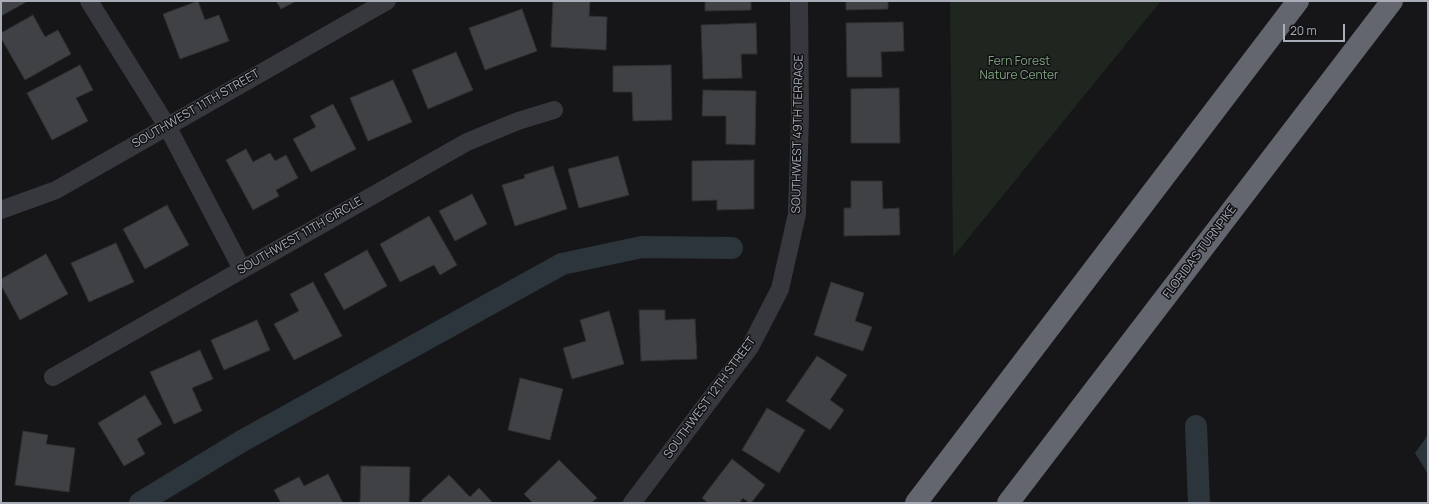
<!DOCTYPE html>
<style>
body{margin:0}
#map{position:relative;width:1429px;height:504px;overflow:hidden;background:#161618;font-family:Manrope,sans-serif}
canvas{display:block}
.frame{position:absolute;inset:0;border:2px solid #a8adb8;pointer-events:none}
.scale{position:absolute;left:1283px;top:24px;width:62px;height:18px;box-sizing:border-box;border:2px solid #a8adb8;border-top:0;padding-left:5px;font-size:12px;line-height:14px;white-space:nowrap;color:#a8adb8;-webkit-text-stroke:3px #111113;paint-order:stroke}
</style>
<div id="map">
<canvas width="1429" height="504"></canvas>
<div class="frame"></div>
<div class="scale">20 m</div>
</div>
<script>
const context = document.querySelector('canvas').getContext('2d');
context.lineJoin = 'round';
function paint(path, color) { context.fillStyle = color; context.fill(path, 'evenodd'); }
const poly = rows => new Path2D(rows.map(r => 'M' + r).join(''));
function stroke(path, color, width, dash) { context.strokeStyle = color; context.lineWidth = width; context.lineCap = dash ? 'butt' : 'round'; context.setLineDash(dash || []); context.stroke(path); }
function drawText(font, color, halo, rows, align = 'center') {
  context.font = font + ' Manrope,sans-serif'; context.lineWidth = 3; context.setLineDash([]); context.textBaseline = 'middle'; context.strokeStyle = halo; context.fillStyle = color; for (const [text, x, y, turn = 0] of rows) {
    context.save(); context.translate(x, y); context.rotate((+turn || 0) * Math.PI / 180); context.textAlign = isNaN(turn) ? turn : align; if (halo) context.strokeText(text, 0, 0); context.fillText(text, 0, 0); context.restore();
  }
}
paint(poly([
 [950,1,1161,1,953,257]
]), '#1e261f');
paint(poly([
 [1428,435,1428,474,1415,453]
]), '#2c353c');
stroke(poly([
 [1196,426,1199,503],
 [140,503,242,441,562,264,642,247,732,248]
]), '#2c353c', 22);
const building = poly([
 [1,1,28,1,1,16,1,1],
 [198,1,205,20,219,15,229,41,180,59,163,14,198,1],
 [276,1,296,1,281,9,276,1],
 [553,1,590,1,589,16,607,17,606,50,551,47,553,1],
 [705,1,751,1,751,10,705,11,705,1],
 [846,1,888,1,888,9,846,10,846,1],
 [522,9,537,51,485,70,469,28,522,9],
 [33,15,45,37,58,30,71,54,25,80,1,38,1,33,33,15],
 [903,22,904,51,881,52,882,77,847,77,846,23,903,22],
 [756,23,757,54,741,54,742,78,703,79,701,25,756,23],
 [456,52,473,90,428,109,412,70,456,52],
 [80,65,93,90,76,98,88,121,52,140,27,93,80,65],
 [671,65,672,120,633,121,632,92,613,92,613,66,671,65],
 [393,80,412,122,368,141,350,98,393,80],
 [899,88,900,143,851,143,851,89,899,88],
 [703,90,756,91,755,145,726,144,726,116,702,116,703,90],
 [333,104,356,149,311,172,293,139,316,127,310,116,333,104],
 [246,149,253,162,270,153,275,161,286,155,298,178,276,190,279,196,253,210,226,160,246,149],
 [618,156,629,195,579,208,568,169,618,156],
 [754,160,754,209,717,210,717,200,692,201,692,161,754,160],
 [553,166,567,209,515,226,502,185,525,178,524,175,553,166],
 [851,181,882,181,883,209,899,208,900,235,844,236,844,208,851,208,851,181],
 [472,194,487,224,455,241,439,211,472,194],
 [167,205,189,245,145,269,123,229,167,205],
 [429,216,457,265,440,275,434,265,400,282,380,244,429,216],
 [116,243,134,282,89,302,71,263,116,243],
 [367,250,387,286,344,310,324,274,367,250],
 [46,254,68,294,20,320,1,285,1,279,46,254],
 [313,282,342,336,294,360,274,324,299,311,290,294,313,282],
 [831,282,864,293,855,321,872,327,863,351,814,335,831,282],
 [639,310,665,310,665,320,695,319,697,359,641,361,639,310],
 [609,311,624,364,572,379,563,348,586,341,580,320,609,311],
 [257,320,270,350,224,370,211,340,257,320],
 [200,350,213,379,192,388,202,411,174,424,150,372,200,350],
 [817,356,847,375,830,400,844,410,830,430,786,401,817,356],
 [520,378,563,389,550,440,508,430,520,378],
 [145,395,162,424,137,439,145,454,124,466,98,423,145,395],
 [767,408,805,430,779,473,742,450,767,408],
 [23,431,48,435,46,444,75,448,69,492,15,485,23,431],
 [732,459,765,485,751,503,749,503,743,498,739,503,708,503,702,498,732,459],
 [559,460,597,498,591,503,533,503,524,494,559,460],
 [361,466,410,467,409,503,360,503,361,466],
 [328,474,343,503,281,503,274,490,299,477,304,486,328,474],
 [449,475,470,497,479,488,493,503,423,503,421,501,449,475]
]);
paint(building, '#404145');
stroke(building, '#303034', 1);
stroke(poly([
 [89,1,167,126,242,269],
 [1,210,56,190,387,1],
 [53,377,467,142,518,121,554,110],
 [632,503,750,347,780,289,797,214,800,118,799,1]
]), '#37383d', 18);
stroke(poly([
 [916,503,1298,1],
 [1008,503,1392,1]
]), '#63666e', 22);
drawText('12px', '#7fa381', '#111113', [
 ["Fern Forest",1019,62],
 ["Nature Center",1019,76]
]);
drawText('12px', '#a8adb8', '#111113', [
 ["SOUTHWEST 11TH STREET",196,109,-30],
 ["SOUTHWEST 49TH TERRACE",798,134,-89],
 ["SOUTHWEST 11TH CIRCLE",300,236,-30],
 ["FLORIDA'S TURNPIKE",1200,252,-53],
 ["SOUTHWEST 12TH STREET",710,398,-54]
]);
</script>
